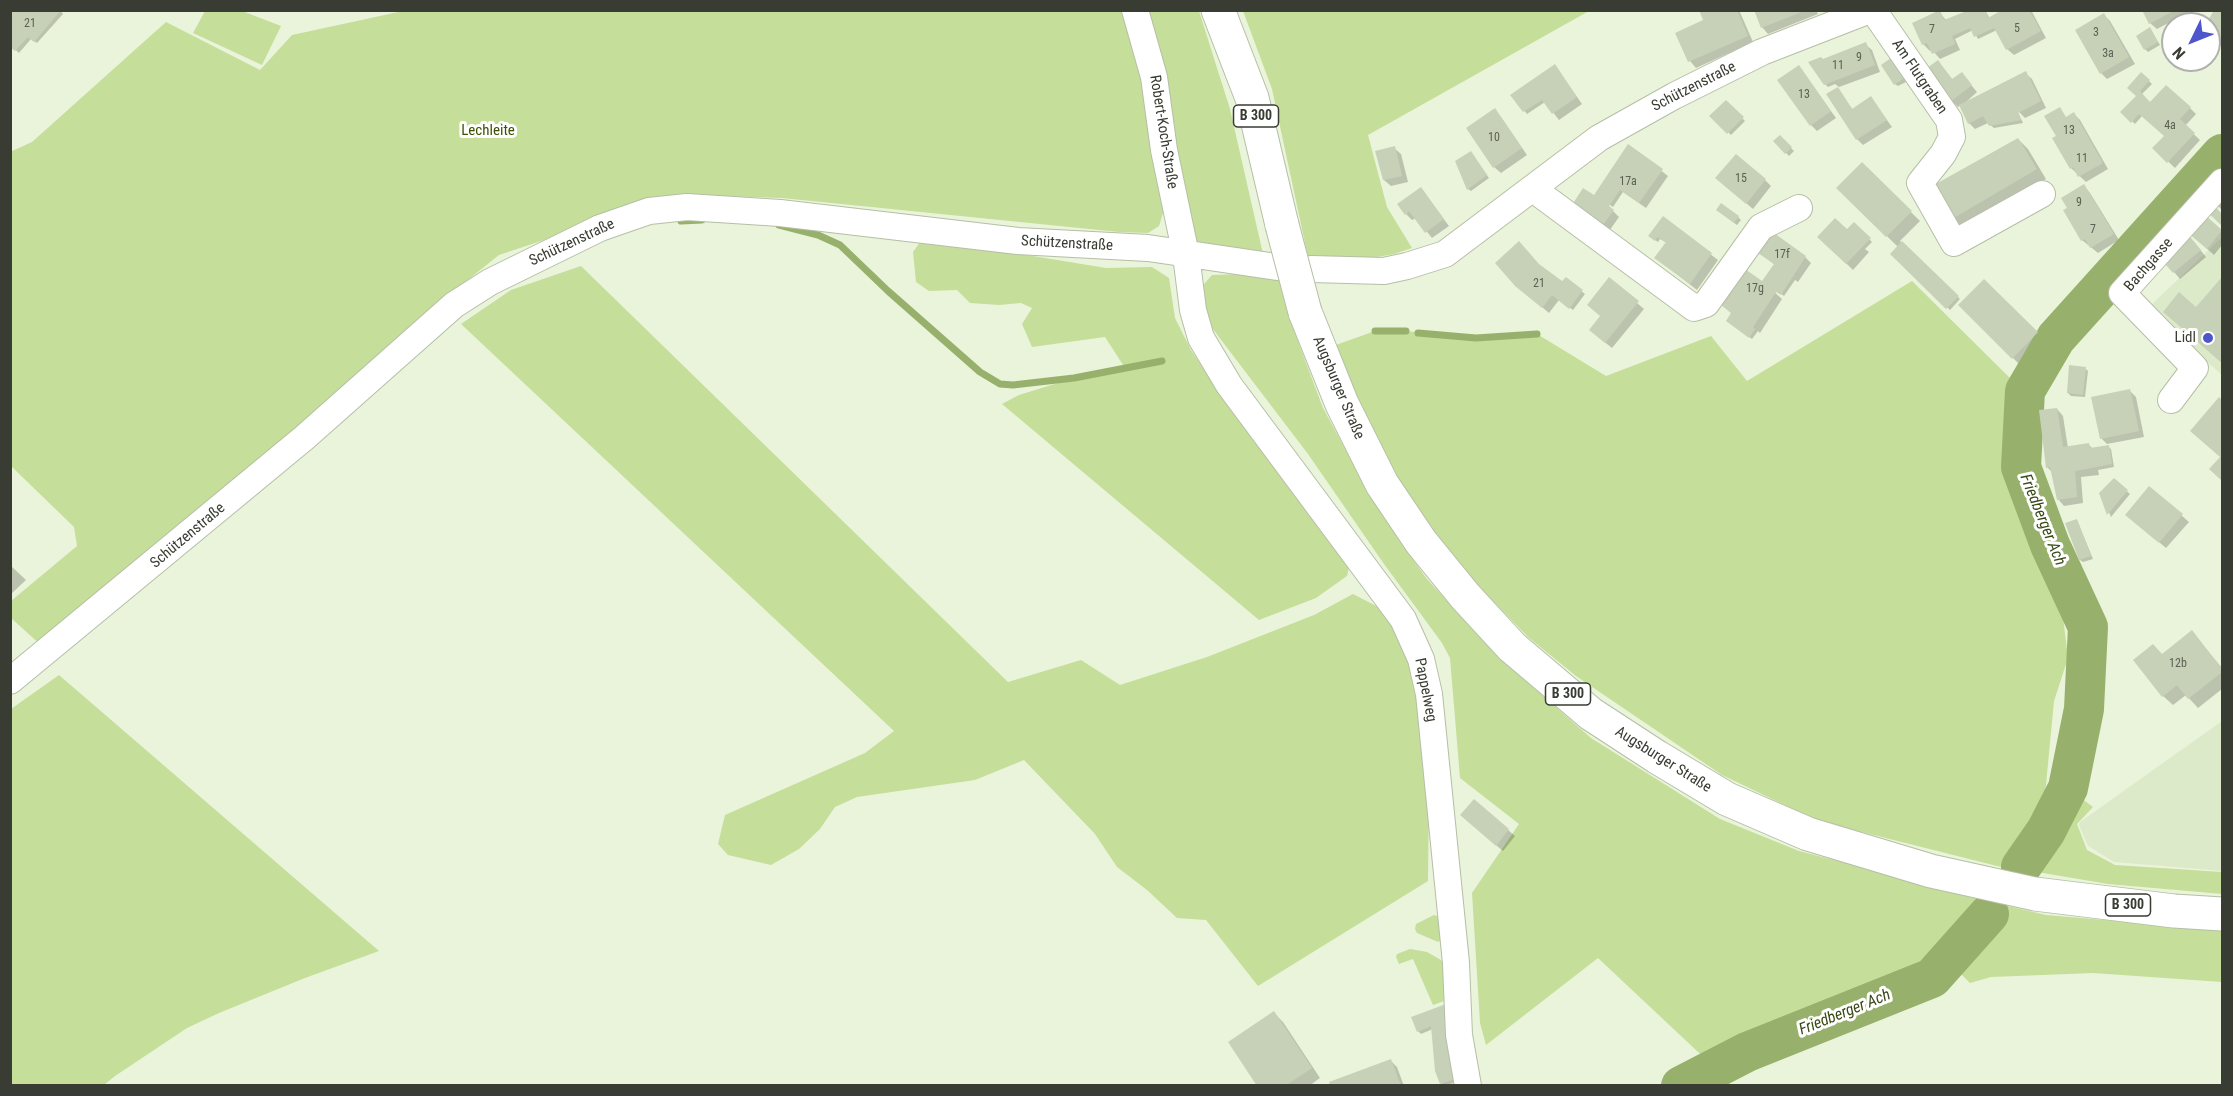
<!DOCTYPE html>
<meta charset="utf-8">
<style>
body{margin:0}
#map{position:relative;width:2233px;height:1096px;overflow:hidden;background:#eaf4db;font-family:"Roboto Condensed",sans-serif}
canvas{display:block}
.frame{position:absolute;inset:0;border:12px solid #383c32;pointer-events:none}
.north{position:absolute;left:2161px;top:12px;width:60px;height:60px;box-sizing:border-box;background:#fff;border:2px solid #afb1ad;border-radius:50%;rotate:227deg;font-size:16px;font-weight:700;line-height:24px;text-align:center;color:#383c32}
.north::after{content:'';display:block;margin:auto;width:21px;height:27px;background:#4e56cc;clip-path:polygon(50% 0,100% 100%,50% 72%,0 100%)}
</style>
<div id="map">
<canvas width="2233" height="1096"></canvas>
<div class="frame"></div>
<div class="north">N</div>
</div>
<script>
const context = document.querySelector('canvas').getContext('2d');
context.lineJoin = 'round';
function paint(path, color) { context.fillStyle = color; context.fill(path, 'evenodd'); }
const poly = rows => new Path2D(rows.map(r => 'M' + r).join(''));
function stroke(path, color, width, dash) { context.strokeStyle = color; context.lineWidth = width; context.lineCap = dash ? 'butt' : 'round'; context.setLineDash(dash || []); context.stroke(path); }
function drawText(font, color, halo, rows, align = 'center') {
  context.font = font + ' "Roboto Condensed",sans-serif'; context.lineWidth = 6; context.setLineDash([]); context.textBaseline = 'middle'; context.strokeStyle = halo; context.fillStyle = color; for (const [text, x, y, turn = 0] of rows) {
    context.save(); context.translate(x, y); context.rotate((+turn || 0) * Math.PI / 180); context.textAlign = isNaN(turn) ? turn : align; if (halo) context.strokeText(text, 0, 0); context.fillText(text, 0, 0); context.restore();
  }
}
paint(poly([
 [2222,237,2222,375,2147,309],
 [2222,721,2222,871,2114,862,2088,846,2079,825,2080,822]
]), '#ddeac9');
paint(poly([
 [205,11,242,11,281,26,262,65,193,33],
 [403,11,1123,11,1143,80,1163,195,1163,213,1159,226,1148,233,1119,232,782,198,688,195,649,202,593,217,550,238,499,255,419,319,299,432,43,647,11,618,11,601,77,546,74,527,11,466,10,152,32,142,166,22,260,70,292,35],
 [1148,11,1199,11,1230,109,1263,254,1197,244,1189,236],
 [1243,11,1589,11,1368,135,1387,207,1412,248,1394,254,1355,261,1308,257,1272,89],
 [923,238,1106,268,1152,267,1169,278,1175,318,1191,350,1218,391,1349,567,1347,576,1316,598,1259,620,1002,404,1019,395,1074,378,1125,368,1105,337,1032,347,1022,324,1032,308,1021,303,999,305,970,303,957,290,929,291,916,282,913,252],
 [581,266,1008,682,1081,660,1120,685,1207,657,1314,615,1353,594,1384,610,1401,636,1410,662,1418,699,1429,784,1428,881,1258,986,1206,920,1177,918,1147,890,1117,867,1095,834,1024,760,975,780,857,797,835,807,820,829,799,849,771,865,728,855,718,844,725,815,865,753,894,731,461,324,511,290],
 [1277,273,1288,315,1323,408,1367,489,1404,547,1427,579,1501,659,1591,738,1720,819,1799,851,1920,882,1961,895,2046,915,2222,930,2222,982,2093,973,1991,977,1970,983,1958,971,1730,1082,1598,958,1486,1045,1480,1023,1472,893,1519,824,1460,778,1450,658,1442,643,1384,564,1308,454,1209,324,1201,297,1204,284,1212,275],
 [1912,281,2017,385,2003,451,2062,609,2068,658,2054,701,2045,795,2009,869,1818,821,1722,775,1576,676,1528,637,1455,562,1394,472,1353,397,1333,346,1375,331,1395,330,1476,338,1537,334,1606,376,1711,336,1747,381],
 [59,675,379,951,305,978,219,1013,187,1028,115,1076,104,1085,11,1085,11,709],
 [2073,792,2093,807,2077,824,2087,850,2115,865,2222,872,2222,894,2108,884,2037,872,2055,838],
 [1434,915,1440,917,1441,940,1438,942,1417,933,1415,929,1416,924],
 [1410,949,1427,952,1441,960,1444,964,1447,1000,1433,1005,1413,959,1399,964,1396,957,1397,954]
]), '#c5de9a');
paint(poly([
 [60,10,63,14,37,43,31,39,19,53,10,45],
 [1701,10,1739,10,1753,42,1696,68,1690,61,1705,21],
 [1755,10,1816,10,1818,14,1768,34,1762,27],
 [1964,10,1985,10,1990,19,2005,10,2031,10,2046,38,2014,55,2007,49,1997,30,1978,39,1973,30,1955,39,1960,50,1940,59,1932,50,1930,51,1923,44,1939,12,1947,21,1966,13],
 [2144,10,2193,10,2157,29,2150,23],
 [2216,10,2222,10,2222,47,2209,37,2209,24,2207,24],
 [2104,15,2110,21,2135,64,2107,79,2101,73],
 [2152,32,2160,45,2148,52,2145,49],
 [1865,44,1872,50,1880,72,1839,87,1835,84,1828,87,1825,84,1823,60],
 [1894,62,1906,82,1898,86,1895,84],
 [1938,62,1953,80,1962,74,1977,92,1965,103,2025,73,2032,79,2046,108,2025,118,2017,110,2023,123,1994,128,1988,123,1975,129,1969,123,1961,105,1958,107,1952,101,1929,68],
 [1555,66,1582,104,1559,120,1545,102,1527,114,1512,96],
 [1799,67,1836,118,1817,131,1811,125],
 [2142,74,2152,84,2141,95,2151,104,2190,108,2196,114,2185,126,2200,140,2175,168,2154,148,2166,136,2143,115,2135,124,2122,112,2138,96],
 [1838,89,1853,110,1871,98,1892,127,1863,145,1857,139],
 [1726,102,1745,121,1731,135,1712,116],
 [2074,114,2080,120,2108,169,2086,182,2071,168,2058,137,2066,118],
 [1501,117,1527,155,1501,173,1494,167],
 [1780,137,1794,151,1789,156,1775,141],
 [2018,139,2028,149,2046,179,1963,228,1953,218],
 [1629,146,1668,176,1646,208,1623,192,1613,207,1596,195],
 [1394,148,1401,154,1408,182,1391,186,1384,180],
 [1473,155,1489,178,1471,191,1468,189],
 [1862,164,1920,221,1900,241,1960,299,1950,310,1892,254,1898,247,1838,188],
 [1765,180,1771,186,1753,209,1724,184],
 [2084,186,2090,193,2119,240,2098,253,2082,240],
 [2222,188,2222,210,2212,200],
 [1421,189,1449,226,1432,238,1416,218,1412,220,1406,214],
 [1611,209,1619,217,1607,234,1578,214],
 [1720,212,1738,217,1741,220,1737,225],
 [2204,216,2222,232,2222,245,2214,255,2196,239],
 [1663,218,1718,260,1697,290,1656,258,1667,243,1660,239,1658,242,1652,238],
 [1854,224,1872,242,1865,249,1869,252,1853,270,1819,237,1862,245],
 [2194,242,2206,257,2180,279,2161,257],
 [1760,253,1805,257,1811,263,1798,282,1795,280,1784,296,1773,288,1772,290,1782,299,1760,333,1758,331,1752,339,1730,323,1732,314,1723,305,1767,287,1775,265],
 [1540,266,1563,284,1566,279,1585,294,1573,310,1559,300,1549,313,1516,285],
 [1609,279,1644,309,1612,348,1597,336],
 [2222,279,2222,363,2165,312,2196,309],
 [1984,281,2047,343,2022,367,1960,305],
 [2086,369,2088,371,2085,397,2071,396,2068,393],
 [2130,391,2136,397,2144,437,2107,444,2101,438],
 [2220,399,2222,402,2222,479,2211,469,2221,457],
 [2057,409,2063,416,2068,448,2089,445,2093,449,2108,447,2111,449,2114,467,2098,470,2099,475,2081,477,2083,503,2064,506,2058,499,2053,473,2047,467],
 [2114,480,2130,494,2111,517,2101,493],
 [2150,488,2189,522,2166,548,2134,521],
 [2077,520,2093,559,2083,562,2080,560],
 [10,565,26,580,10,595],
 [2192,632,2222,668,2222,689,2198,708,2186,695,2173,705,2163,696,2163,655],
 [1474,801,1515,836,1503,851,1469,822],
 [1446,1006,1456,1082,1444,1086,1441,1083,1433,1029,1421,1034,1418,1031],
 [1274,1013,1283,1022,1320,1078,1309,1086,1259,1086],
 [1391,1061,1397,1067,1404,1086,1332,1086]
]), '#0003');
stroke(poly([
 [681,221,702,220],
 [779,225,818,235,840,245,888,291,980,372,1000,384,1013,385,1074,378,1162,361],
 [1375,331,1406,331],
 [1418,333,1476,338,1537,334]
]), '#97b06b', 7);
stroke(poly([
 [2021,867,2046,831,2068,788,2084,709,2088,627,2050,545,2021,467,2025,391,2056,338,2222,154],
 [1681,1086,1747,1052,1932,978,1989,914]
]), '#97b06b', 40);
paint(poly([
 [10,10,61,10,34,42,28,37,15,51,10,47],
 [1699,10,1737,10,1748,36,1688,62,1675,33,1703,20],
 [1754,10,1804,10,1804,11,1761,28],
 [1940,10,1944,20,1964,12,1963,10,1985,10,1988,18,2002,10,2029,10,2041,31,2006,50,1994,28,1974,37,1970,28,1952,36,1955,44,1932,54,1927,43,1922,45,1912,23],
 [2142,10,2175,10,2149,24],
 [2214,10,2222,10,2222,45,2209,36,2209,24,2206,24],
 [2104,13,2129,57,2100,74,2075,30],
 [2150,27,2158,42,2144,50,2136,36],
 [1866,42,1875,65,1824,85,1808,62,1821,57,1823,59],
 [1891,58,1904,78,1894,85,1881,65],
 [1938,60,1952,79,1962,72,1972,85,1950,102,1927,68],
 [1555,64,1577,97,1552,114,1542,100,1523,112,1510,95],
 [1799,65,1831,111,1810,126,1777,80],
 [2026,71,2041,101,2018,113,2021,120,1989,126,1983,116,1968,124,1959,105],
 [2141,72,2150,80,2140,91,2150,102,2166,85,2191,107,2180,119,2195,133,2167,163,2152,148,2164,136,2139,114,2131,123,2120,112,2136,96,2127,88],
 [1838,87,1852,109,1871,96,1887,120,1856,140,1826,94],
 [1726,100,1744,117,1727,134,1709,116],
 [2060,107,2066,117,2074,112,2103,163,2078,177,2073,167,2070,169,2052,138,2056,136,2044,116],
 [1495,108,1522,148,1493,168,1466,128],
 [1780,135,1792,147,1785,154,1773,141],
 [2018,138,2037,169,1952,219,1934,185],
 [1628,144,1663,169,1639,203,1620,190,1609,206,1614,210,1600,229,1570,208,1583,188,1594,195],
 [1395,146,1402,176,1383,180,1375,151],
 [1471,151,1487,175,1467,190,1455,161],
 [1736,154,1766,179,1746,204,1715,178],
 [1862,162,1912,211,1886,237,1836,188],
 [2084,184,2114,234,2090,248,2085,239,2081,241,2063,210,2067,208,2061,198],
 [1421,187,1444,219,1425,233,1409,211,1405,215,1397,204],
 [2210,201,2222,214,2222,226,2203,208],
 [1721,203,1739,216,1734,223,1716,210],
 [2204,214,2222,230,2207,249,2188,233],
 [1663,216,1712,253,1690,284,1654,258,1666,242,1657,237,1655,241,1648,236],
 [1835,218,1847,229,1854,222,1871,238,1846,264,1817,237],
 [1774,233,1806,256,1781,295,1776,292,1753,327,1755,329,1749,338,1726,321,1731,313,1721,305,1745,269,1762,281,1774,264,1758,253],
 [2187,233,2201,250,2173,273,2159,257],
 [1519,241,1539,264,1562,281,1566,277,1583,290,1569,309,1552,295,1542,308,1515,286,1495,263],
 [1902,241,1959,296,1946,309,1890,254],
 [1609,277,1639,301,1605,343,1589,330,1600,316,1587,305],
 [2222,277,2222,363,2163,312,2179,292,2196,307],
 [1984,279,2038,332,2012,359,1958,305],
 [2069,365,2086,367,2083,395,2067,393],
 [2130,389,2139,431,2100,439,2091,397],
 [2219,397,2222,400,2222,481,2209,469,2220,457,2190,431],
 [2057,408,2063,447,2089,443,2090,448,2109,445,2112,464,2075,471,2077,497,2057,500,2050,467,2046,468,2039,410],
 [2114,478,2128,490,2107,515,2099,493],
 [2149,486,2183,514,2159,543,2125,515],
 [2077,519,2091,556,2079,560,2065,523],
 [2192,630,2222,669,2222,672,2188,699,2177,685,2162,697,2133,660,2153,644,2162,654],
 [1474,799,1509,829,1496,846,1460,815],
 [1446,1004,1451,1068,1455,1079,1440,1084,1435,1071,1431,1026,1417,1032,1411,1017],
 [1274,1011,1312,1068,1285,1086,1257,1086,1228,1042],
 [1391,1059,1401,1086,1330,1086,1329,1082]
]), '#c7d1b8');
const minor = poly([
 [1135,10,1154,77,1164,150,1186,255,1193,310,1201,338,1229,385,1403,619,1421,659,1429,694,1456,963,1459,1035,1468,1086],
 [1873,10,1949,120,1952,137,1943,154,1920,183,1954,243,2042,194],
 [1533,189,1694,308,1706,304,1761,227,1799,208],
 [1311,269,1384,271,1407,266,1445,254,1599,138,1674,96,1762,52,1870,10],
 [2171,400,2195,368,2122,293,2222,182],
 [10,681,304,438,454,305,490,282,600,228,649,211,687,207,780,213,1018,241,1148,248,1277,267]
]);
const major = poly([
 [1218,10,1252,98,1282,225],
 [1305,312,1342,404,1382,484,1421,542,1465,596,1512,647,1591,714,1657,757,1727,799,1808,834,1931,871,2035,894,2174,911,2222,914]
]);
stroke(minor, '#b5bfa6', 28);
stroke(major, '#b5bfa6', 35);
stroke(minor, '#fff', 26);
stroke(major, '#fff', 33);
const majorBridge = poly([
 [1282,225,1305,312]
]);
stroke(majorBridge, '#b5bfa6', 35, []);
stroke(majorBridge, '#fff', 33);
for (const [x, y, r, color] of [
 [2208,338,6,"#4e56cc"]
]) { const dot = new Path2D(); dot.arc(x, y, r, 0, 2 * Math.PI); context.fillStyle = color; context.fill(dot); stroke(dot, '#fff', 2); }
drawText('12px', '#5c6154', null, [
 ["21",30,24],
 ["5",2017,29],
 ["7",1932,30],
 ["3",2096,33],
 ["3a",2108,54],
 ["9",1859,58],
 ["11",1838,66],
 ["13",1804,95],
 ["4a",2170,126],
 ["13",2069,131],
 ["10",1494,138],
 ["11",2082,159],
 ["15",1741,179],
 ["17a",1628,182],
 ["9",2079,203],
 ["7",2093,230],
 ["17f",1782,255],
 ["21",1539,284],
 ["17g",1755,289],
 ["12b",2178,664]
]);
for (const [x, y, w] of [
 [1256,116,45],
 [1568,694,45],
 [2128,905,45]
]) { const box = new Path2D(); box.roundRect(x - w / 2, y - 11, w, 22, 4.5); context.fillStyle = '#fff'; context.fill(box); stroke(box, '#383c32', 1.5); }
drawText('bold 14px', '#383c32', null, [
 ["B 300",1256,116],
 ["B 300",1568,694],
 ["B 300",2128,905]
]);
drawText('15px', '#383c32', '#fff', [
 ["Am Flutgraben",1919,77,56],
 ["Schützenstraße",1694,87,-27],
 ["Robert-Koch-Straße",1163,132,81],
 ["Schützenstraße",572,243,-25],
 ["Schützenstraße",1067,244,3],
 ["Bachgasse",2149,265,-49],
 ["Augsburger Straße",1338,388,67],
 ["Schützenstraße",188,536,-40],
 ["Pappelweg",1425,690,79],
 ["Augsburger Straße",1663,760,32]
]);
drawText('15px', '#3b5000', '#fff', [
 ["Lechleite",488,131]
]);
drawText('15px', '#383c32', '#fff', [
 ["Lidl",2196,338]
], 'right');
drawText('italic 16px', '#394916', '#fff', [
 ["Friedberger Ach",2042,520,68],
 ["Friedberger Ach",1845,1013,-22]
]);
</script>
